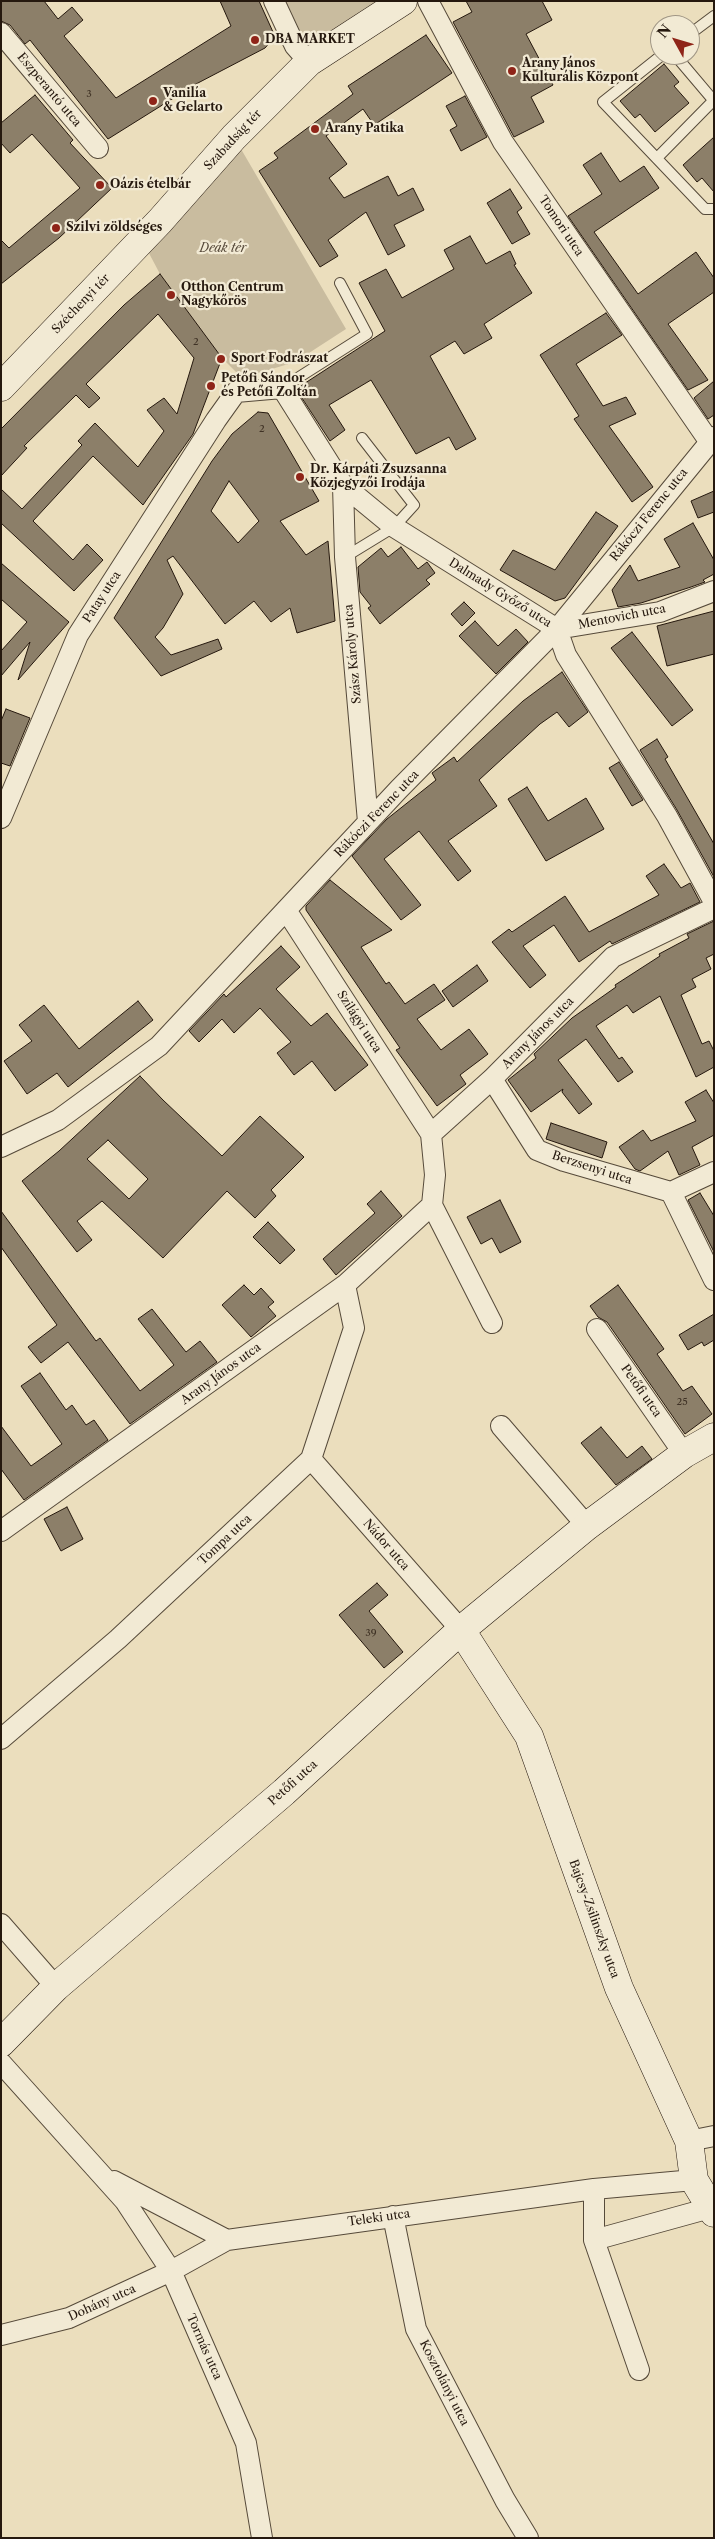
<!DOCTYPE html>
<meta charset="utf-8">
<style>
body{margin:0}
#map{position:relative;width:715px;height:2539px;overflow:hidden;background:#ebdebd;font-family:"Libre Caslon Text",serif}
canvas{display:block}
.frame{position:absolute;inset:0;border:2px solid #25180e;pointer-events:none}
.north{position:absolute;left:650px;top:15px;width:50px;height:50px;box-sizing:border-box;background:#f2ead4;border:1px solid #a09685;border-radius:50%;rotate:309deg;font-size:14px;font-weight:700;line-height:20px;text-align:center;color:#25180e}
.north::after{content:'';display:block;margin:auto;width:18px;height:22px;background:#8f2418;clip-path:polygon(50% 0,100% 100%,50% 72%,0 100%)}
</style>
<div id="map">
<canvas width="715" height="2539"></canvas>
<div class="frame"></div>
<div class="north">N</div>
</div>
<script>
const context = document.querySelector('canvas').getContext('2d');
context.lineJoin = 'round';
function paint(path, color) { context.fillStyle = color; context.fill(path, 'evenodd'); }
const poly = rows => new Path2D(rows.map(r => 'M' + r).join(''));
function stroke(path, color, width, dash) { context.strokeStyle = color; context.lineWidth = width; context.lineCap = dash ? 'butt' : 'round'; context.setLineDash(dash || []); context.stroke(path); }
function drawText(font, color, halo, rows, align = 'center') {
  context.font = font + ' "Libre Caslon Text",serif'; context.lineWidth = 4.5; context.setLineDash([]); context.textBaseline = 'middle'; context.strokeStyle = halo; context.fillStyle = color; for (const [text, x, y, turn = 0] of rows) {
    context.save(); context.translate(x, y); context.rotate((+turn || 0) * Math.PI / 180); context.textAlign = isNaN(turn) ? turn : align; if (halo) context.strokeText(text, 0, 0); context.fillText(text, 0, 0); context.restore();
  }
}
paint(poly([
 [274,1,403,1,309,62],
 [234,137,346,329,295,362,242,378,222,358,160,274,142,240]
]), '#c9bc9f');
const building = poly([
 [1,1,44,1,58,19,72,7,83,20,64,36,116,98,231,26,220,1,259,1,273,32,273,39,265,48,196,84,108,139,30,40,25,44,10,25,1,21,1,1],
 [466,1,542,1,552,20,526,34,553,85,531,97,544,122,514,137,453,22,472,12,466,1],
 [426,35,452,73,374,125,363,109,326,136,347,164,329,178,344,198,388,176,398,196,413,188,424,210,394,225,405,246,388,255,366,212,328,240,338,256,320,267,259,171,278,158,274,153,353,94,348,86,426,35],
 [664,64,679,82,674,86,689,103,655,132,640,114,635,118,620,101,664,64],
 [35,95,73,140,70,143,112,188,59,238,1,284,1,240,9,248,80,188,32,134,10,153,1,143,1,123,35,95],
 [465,96,487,137,461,151,450,130,457,126,446,106,465,96],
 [714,137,714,192,702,178,697,182,683,165,714,137],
 [601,153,620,182,644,166,659,188,594,232,638,294,696,252,714,278,714,292,668,324,708,380,688,390,568,216,602,194,583,165,601,153],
 [510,189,522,208,517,212,530,234,512,244,487,203,510,189],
 [470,236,486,264,510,251,516,264,514,265,532,293,484,324,492,338,464,354,455,341,430,356,476,439,456,450,449,437,416,454,371,380,329,405,345,430,330,441,296,389,385,331,359,283,386,269,402,298,454,269,444,250,470,236],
 [160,274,222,358,193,434,143,505,93,456,33,521,73,560,87,544,103,560,74,591,1,523,1,489,22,509,82,445,78,441,95,423,138,467,164,431,147,410,164,398,177,414,194,358,158,314,86,384,100,398,89,408,76,395,24,446,27,448,1,476,1,429,124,305,160,274],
 [606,313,622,335,576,364,603,406,626,397,636,414,609,426,653,487,632,502,574,419,579,416,540,355,606,313],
 [714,381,714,415,708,419,694,398,714,381],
 [258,412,268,413,319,501,280,521,306,555,328,541,335,621,297,633,290,608,271,622,254,601,225,624,173,556,167,560,183,594,163,628,155,637,171,655,218,639,222,649,161,676,114,618,212,461,232,434,258,412],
 [229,481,259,521,238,543,211,511,229,481],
 [714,491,714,512,698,518,691,501,714,491],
 [596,512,618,526,565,598,555,601,500,570,513,550,555,570,596,512],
 [693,523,714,560,714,574,703,580,705,582,691,587,641,603,618,607,612,590,630,565,638,581,680,567,664,539,693,523],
 [401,547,418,569,427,562,435,573,426,580,430,584,380,624,368,608,371,606,360,592,358,567,381,548,388,557,401,547],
 [1,563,69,622,18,680,30,642,1,676,1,651,27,622,1,599,1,563],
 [464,602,475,613,462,626,451,614,464,602],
 [714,611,714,654,667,666,657,626,714,611],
 [475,621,498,646,516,629,528,642,496,674,459,636,475,621],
 [632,632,693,710,672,726,611,648,632,632],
 [562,672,588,712,569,727,557,712,540,724,479,780,497,806,448,841,471,871,458,881,419,831,384,859,421,905,401,920,352,856,387,819,436,780,432,773,454,757,457,762,523,701,562,672],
 [6,709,30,718,10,766,1,763,1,721,6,709],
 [657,739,668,757,665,759,714,844,714,877,677,810,640,750,657,739],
 [619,762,643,800,632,806,609,768,619,762],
 [527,787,548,821,586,798,604,829,546,861,508,799,527,787],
 [664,864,681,888,690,883,700,902,612,944,610,941,579,962,554,925,523,946,546,975,530,988,492,942,509,929,512,932,565,896,589,932,659,895,646,876,664,864],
 [330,880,392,930,361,947,386,984,389,982,405,1004,434,984,445,1000,417,1019,441,1050,469,1029,488,1054,460,1075,466,1084,437,1106,396,1050,400,1048,306,910,306,906,330,880],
 [714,921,714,954,706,958,711,969,692,979,696,987,681,995,702,1044,709,1041,714,1051,714,1067,696,1077,660,996,633,1013,627,1005,596,1026,619,1059,622,1057,633,1072,618,1082,586,1039,558,1060,592,1104,579,1114,562,1092,563,1089,531,1112,508,1080,536,1058,534,1054,572,1018,616,987,615,985,660,956,659,954,689,938,687,934,714,921],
 [281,946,300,967,276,989,311,1026,327,1013,368,1065,335,1091,312,1061,294,1075,277,1053,291,1042,260,1008,234,1033,222,1019,199,1042,189,1031,224,994,226,997,281,946],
 [477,965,488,981,453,1007,442,991,477,965],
 [138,1001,153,1020,68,1087,57,1073,27,1094,4,1061,32,1041,19,1025,44,1005,79,1049,138,1001],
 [140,1076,163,1100,222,1156,260,1116,304,1157,271,1190,276,1196,255,1218,227,1191,163,1258,102,1201,77,1221,92,1240,77,1252,22,1181,59,1151,140,1076],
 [108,1140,148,1179,129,1199,87,1159,108,1140],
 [706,1090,714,1103,714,1135,692,1147,700,1165,679,1175,668,1151,640,1171,635,1169,619,1147,643,1130,651,1141,696,1121,685,1102,706,1090],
 [551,1123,607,1142,602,1158,546,1139,551,1123],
 [381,1191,402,1216,336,1275,323,1259,375,1213,367,1204,381,1191],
 [700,1193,714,1216,714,1252,688,1200,700,1193],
 [500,1200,521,1242,500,1253,492,1238,481,1244,467,1217,500,1200],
 [1,1211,96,1341,100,1338,140,1391,174,1365,138,1319,152,1309,186,1352,200,1341,217,1362,130,1424,68,1342,41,1363,28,1347,57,1325,1,1247,1,1211],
 [268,1222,295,1250,280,1264,253,1237,268,1222],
 [244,1285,254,1295,261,1288,274,1302,268,1307,276,1316,251,1337,222,1305,244,1285],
 [618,1285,664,1349,657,1354,683,1391,692,1386,712,1414,685,1434,607,1322,598,1317,590,1306,618,1285],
 [714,1314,714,1340,704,1346,702,1342,688,1350,679,1335,714,1314],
 [40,1373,66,1410,72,1405,86,1425,94,1420,108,1440,24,1500,1,1469,1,1426,31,1466,62,1444,21,1386,40,1373],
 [601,1427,627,1458,642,1446,652,1459,616,1485,581,1443,601,1427],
 [67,1507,83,1539,61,1551,44,1519,67,1507],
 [377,1583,388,1595,369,1611,403,1652,384,1668,339,1615,377,1583]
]);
paint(building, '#8c7f69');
stroke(building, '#25180e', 1);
const lane = poly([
 [690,34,714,16],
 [662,55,603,102,705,209,714,209],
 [675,55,714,101],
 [657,158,713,101],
 [282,388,367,334,340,283],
 [345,557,394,527,414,505,362,438]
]);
const street = poly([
 [274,1,295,46,309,62],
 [428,1,503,142,709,441],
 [1,33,98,148],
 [343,485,345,557,368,822],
 [557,629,660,612,714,591],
 [1,818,78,635,216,420,236,392,282,388,343,485,394,527,557,629,566,655,667,816,714,902],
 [286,910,431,1134],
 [492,1079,537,1150,564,1161,671,1192,714,1172],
 [1,1147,58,1120,159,1046,399,789,557,629,714,437],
 [671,1192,714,1280],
 [432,1205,492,1323],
 [597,1329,684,1454],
 [501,1426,587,1526],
 [311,1459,461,1630],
 [1,1531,345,1285,432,1205,435,1175,431,1134,492,1079,613,957,714,908],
 [1,1739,118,1639,311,1459,354,1328,345,1285],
 [1,1924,56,1987],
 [1,2063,125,2201,171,2271,246,2443,262,2538],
 [689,2141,714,2136],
 [114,2181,227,2240],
 [594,2189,594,2240,639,2370],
 [393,2216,416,2329,505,2500,528,2538],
 [594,2240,710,2208],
 [1,2335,69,2318,171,2271,227,2240,594,2189,694,2180]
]);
const secondary = poly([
 [1,387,160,221,234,137,309,62,403,1],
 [461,1630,529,1736,619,1988,689,2141,694,2180,714,2213],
 [1,2043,56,1987,284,1792,461,1630,587,1526,684,1454,714,1437]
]);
stroke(lane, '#564a3a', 12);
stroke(street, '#564a3a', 22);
stroke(secondary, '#25180e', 29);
stroke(lane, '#f2ead4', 10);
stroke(street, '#f2ead4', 20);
stroke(secondary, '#f2ead4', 28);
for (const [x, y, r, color] of [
 [255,40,5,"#8f2418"],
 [512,71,5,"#8f2418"],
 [153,101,5,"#8f2418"],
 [315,129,5,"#8f2418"],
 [100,185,5,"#8f2418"],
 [56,228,5,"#8f2418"],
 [171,295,5,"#8f2418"],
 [221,359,5,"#8f2418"],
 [211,386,5,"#8f2418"],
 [300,477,5,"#8f2418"]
]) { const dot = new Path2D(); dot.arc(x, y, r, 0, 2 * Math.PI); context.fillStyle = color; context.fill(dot); stroke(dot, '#f2ead4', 2); }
drawText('10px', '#3f3225', null, [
 ["3",89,94],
 ["2",196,342],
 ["2",262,429],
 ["25",682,1402],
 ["39",371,1633]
]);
drawText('bold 12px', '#25180e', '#f2ead4', [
 ["DBA MARKET",265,40],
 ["Arany János",522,64],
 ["Kulturális Központ",522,78],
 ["Vanilía",163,94],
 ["& Gelarto",163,108],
 ["Arany Patika",325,129],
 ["Oázis ételbár",110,185],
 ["Szilvi zöldséges",66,228],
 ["Otthon Centrum",181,288],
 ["Nagykőrös",181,302],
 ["Sport Fodrászat",231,359],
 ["Petőfi Sándor",221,379],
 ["és Petőfi Zoltán",221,393],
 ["Dr. Kárpáti Zsuzsanna",310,470],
 ["Közjegyzői Irodája",310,484]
], 'left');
drawText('12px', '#25180e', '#f2ead4', [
 ["Eszperantó utca",49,90,50],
 ["Szabadság tér",233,140,-47],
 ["Tomori utca",561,226,56],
 ["Széchenyi tér",81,304,-46],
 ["Rákóczi Ferenc utca",649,515,-51],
 ["Dalmady Győző utca",500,593,32],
 ["Patay utca",102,597,-57],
 ["Mentovich utca",622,617,-11],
 ["Szász Károly utca",353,654,-95],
 ["Rákóczi Ferenc utca",377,814,-46],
 ["Szilágyi utca",359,1022,57],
 ["Arany János utca",538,1033,-45],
 ["Berzsenyi utca",592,1168,18],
 ["Arany János utca",221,1374,-36],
 ["Petőfi utca",641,1391,55],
 ["Tompa utca",225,1540,-43],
 ["Nádor utca",386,1545,49],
 ["Petőfi utca",293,1783,-42],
 ["Bajcsy-Zsilinszky utca",594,1919,70],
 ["Teleki utca",379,2218,-8],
 ["Dohány utca",102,2303,-24],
 ["Tormás utca",204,2347,66],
 ["Kosztolányi utca",444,2383,63]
]);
drawText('italic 12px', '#56493a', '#f2ead4', [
 ["Deák tér",223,249]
]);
</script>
